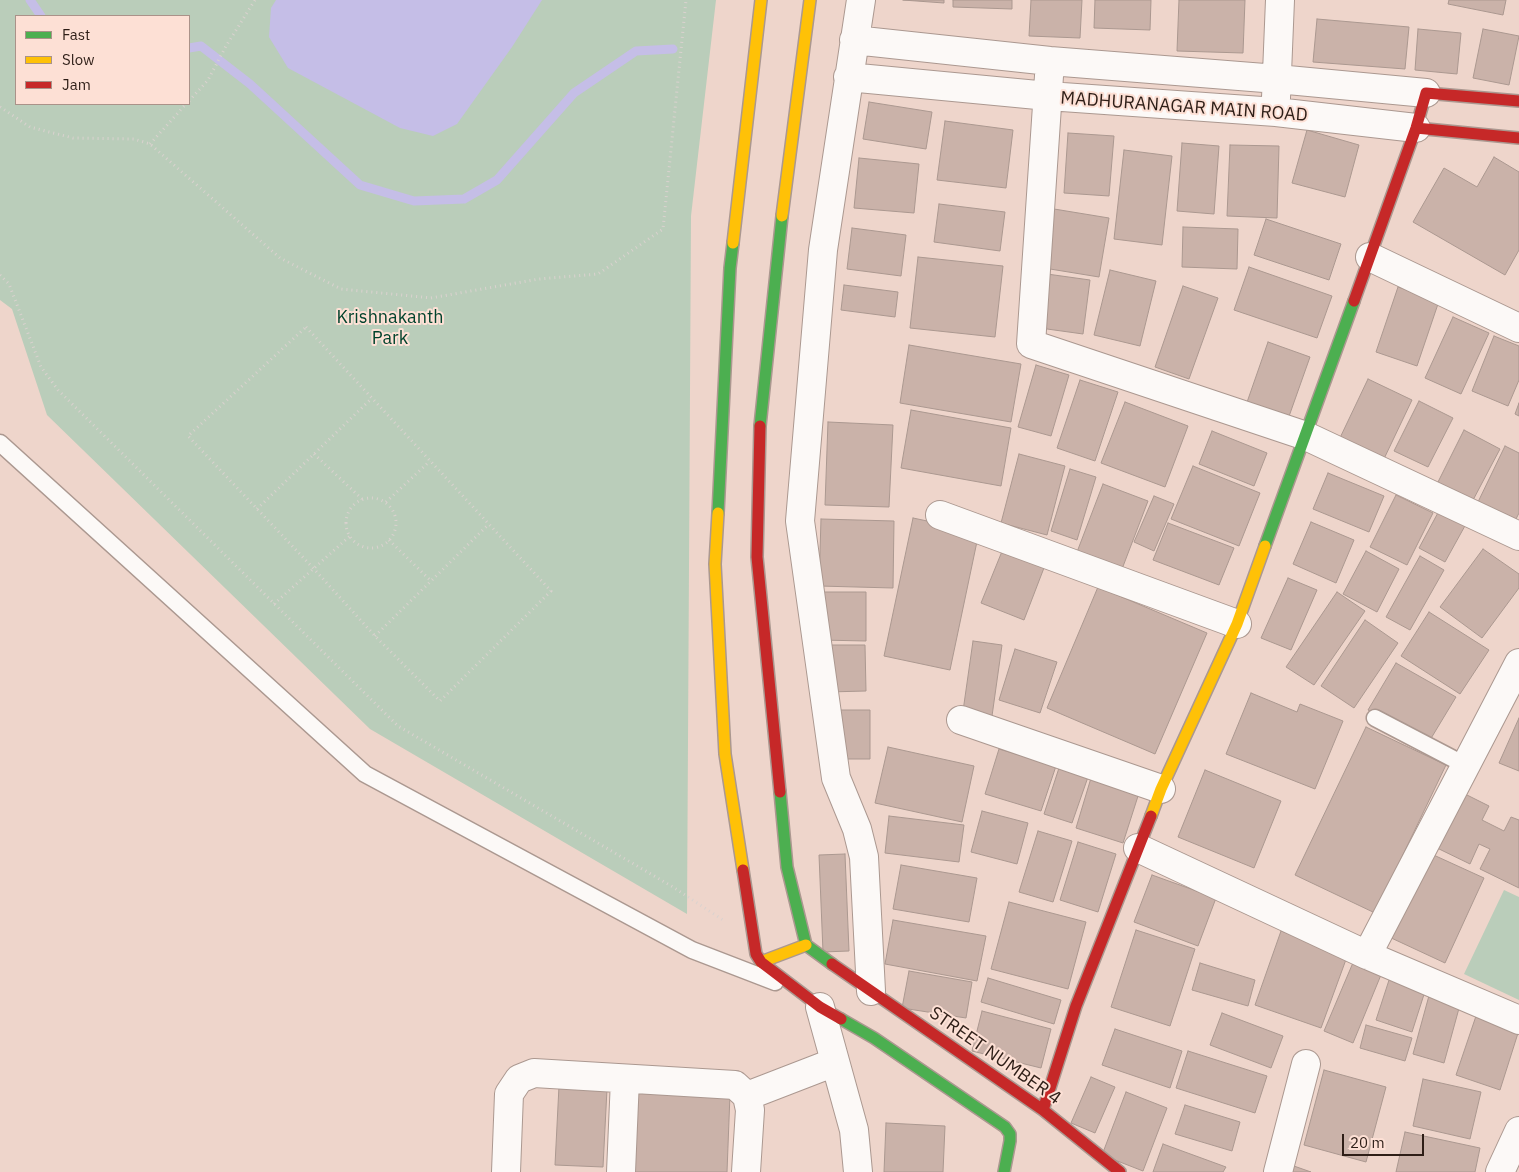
<!DOCTYPE html>
<style>
body{margin:0}
#map{position:relative;width:1519px;height:1172px;overflow:hidden;background:#eed5cb;font-family:"IBM Plex Sans",sans-serif}
canvas{display:block}
.legend{position:absolute;left:15px;top:15px;width:175px;height:90px;box-sizing:border-box;background:#fde0d5;border:1px solid #aa9289;margin:0;padding:6px 9px;list-style:none;font-size:15px;color:#2e1e17}
.legend li{display:flex;align-items:center;gap:10px;height:25px}
.legend b{width:25px;border:1px solid #aa9289}
.scale{position:absolute;left:1342px;top:1134px;width:82px;height:22px;box-sizing:border-box;border:2px solid #2e1e17;border-top:0;padding-left:6px;font-size:15px;line-height:18px;white-space:nowrap;color:#2e1e17;-webkit-text-stroke:4px #fde0d5;paint-order:stroke}
</style>
<div id="map">
<canvas width="1519" height="1172"></canvas>
<ul class="legend">
<li><b style="height:6px;background:#4caf50"></b>Fast</li>
<li><b style="height:6px;background:#ffc107"></b>Slow</li>
<li><b style="height:6px;background:#c62828"></b>Jam</li>
</ul>
<div class="scale">20 m</div>
</div>
<script>
const context = document.querySelector('canvas').getContext('2d');
context.lineJoin = 'round';
function paint(path, color) { context.fillStyle = color; context.fill(path, 'evenodd'); }
const poly = rows => new Path2D(rows.map(r => 'M' + r).join(''));
function stroke(path, color, width, dash) { context.strokeStyle = color; context.lineWidth = width; context.lineCap = dash ? 'butt' : 'round'; context.setLineDash(dash || []); context.stroke(path); }
function drawText(font, color, halo, rows, align = 'center') {
  context.font = font + ' "IBM Plex Sans",sans-serif'; context.lineWidth = 4; context.setLineDash([]); context.textBaseline = 'middle'; context.strokeStyle = halo; context.fillStyle = color; for (const [text, x, y, turn = 0] of rows) {
    context.save(); context.translate(x, y); context.rotate((+turn || 0) * Math.PI / 180); context.textAlign = isNaN(turn) ? turn : align; if (halo) context.strokeText(text, 0, 0); context.fillText(text, 0, 0); context.restore();
  }
}
paint(poly([
 [0,0,716,0,691,216,687,914,370,729,47,415,12,309,0,300],
 [16,16,189,16,189,104,16,104],
 [1504,890,1519,897,1519,1000,1464,974]
]), '#bacdba');
paint(poly([
 [276,0,542,0,512,47,457,124,433,136,400,128,288,68,269,37,271,8]
]), '#c5bee7');
stroke(poly([
 [30,0,41,16],
 [189,48,201,46,250,84,360,185,414,201,464,199,497,180,574,93,636,51,673,49]
]), '#c5bee7', 9);
const building = poly([
 [903,0,944,0,944,3,903,0],
 [953,0,1012,0,1012,9,953,7,953,0],
 [1031,0,1082,0,1080,38,1029,36,1031,0],
 [1095,0,1151,0,1150,30,1094,28,1095,0],
 [1179,0,1245,0,1243,53,1177,51,1179,0],
 [1449,0,1506,0,1503,15,1448,4,1449,0],
 [1317,19,1409,27,1405,69,1313,62,1317,19],
 [1418,29,1461,33,1457,74,1415,70,1418,29],
 [1483,29,1519,36,1509,85,1473,78,1483,29],
 [869,102,932,112,926,149,863,139,869,102],
 [945,121,1013,130,1006,188,937,180,945,121],
 [1307,130,1359,145,1345,197,1292,183,1307,130],
 [1068,133,1114,136,1109,196,1064,193,1068,133],
 [1182,143,1219,146,1214,214,1177,211,1182,143],
 [1230,145,1279,146,1277,218,1227,216,1230,145],
 [1124,150,1172,156,1162,245,1114,239,1124,150],
 [1494,157,1519,172,1519,250,1505,275,1413,222,1444,168,1477,187,1494,157],
 [859,158,919,164,914,213,854,208,859,158],
 [939,204,1005,212,1000,251,934,242,939,204],
 [1054,209,1109,218,1099,277,1044,268,1054,209],
 [1266,219,1341,244,1329,280,1254,255,1266,219],
 [1183,227,1238,229,1237,269,1182,267,1183,227],
 [852,228,906,235,901,276,847,269,852,228],
 [918,257,1003,266,995,337,910,328,918,257],
 [1249,267,1332,296,1317,338,1234,310,1249,267],
 [1110,270,1156,281,1140,346,1094,335,1110,270],
 [1047,274,1090,280,1083,334,1040,328,1047,274],
 [844,285,898,292,895,317,841,310,844,285],
 [1183,286,1218,298,1189,379,1155,367,1183,286],
 [1398,287,1439,301,1417,366,1376,352,1398,287],
 [1453,317,1489,333,1461,394,1425,378,1453,317],
 [1494,336,1519,346,1519,380,1508,406,1472,391,1494,336],
 [1268,342,1310,357,1287,422,1245,408,1268,342],
 [909,345,1021,364,1011,422,900,403,909,345],
 [1036,365,1069,375,1051,436,1018,427,1036,365],
 [1368,379,1412,400,1382,463,1338,442,1368,379],
 [1080,380,1118,392,1095,461,1057,448,1080,380],
 [1419,401,1453,418,1428,467,1394,451,1419,401],
 [1125,402,1188,426,1165,487,1101,463,1125,402],
 [1519,403,1519,416,1515,414,1519,403],
 [911,410,1011,428,1001,486,901,468,911,410],
 [828,422,893,425,889,507,825,505,828,422],
 [1464,430,1500,449,1472,502,1437,484,1464,430],
 [1212,431,1267,453,1254,486,1199,464,1212,431],
 [1505,446,1519,453,1519,513,1516,519,1478,502,1505,446],
 [1019,454,1065,466,1047,535,1001,523,1019,454],
 [1193,466,1260,493,1239,546,1171,519,1193,466],
 [1070,469,1096,477,1077,540,1051,531,1070,469],
 [1328,473,1384,496,1369,532,1313,509,1328,473],
 [1103,484,1148,501,1122,569,1077,552,1103,484],
 [1396,495,1433,513,1407,565,1370,547,1396,495],
 [1154,496,1174,504,1154,551,1134,542,1154,496],
 [1440,509,1466,524,1445,562,1419,548,1440,509],
 [913,518,979,532,950,670,884,656,913,518],
 [821,519,894,521,893,588,819,586,821,519],
 [1311,522,1354,540,1336,583,1293,564,1311,522],
 [1168,523,1234,548,1219,585,1153,560,1168,523],
 [1005,544,1047,560,1024,620,981,603,1005,544],
 [1483,549,1519,574,1519,588,1482,638,1440,607,1483,549],
 [1366,551,1399,569,1377,612,1343,594,1366,551],
 [1420,556,1444,570,1410,630,1386,617,1420,556],
 [1288,578,1317,590,1291,650,1261,638,1288,578],
 [1098,587,1207,633,1155,754,1047,708,1098,587],
 [820,592,866,592,866,641,820,640,820,592],
 [1337,592,1365,611,1314,685,1286,667,1337,592],
 [1429,612,1489,650,1460,694,1401,656,1429,612],
 [1365,620,1398,643,1354,708,1321,686,1365,620],
 [973,641,1002,645,992,716,963,711,973,641],
 [828,645,865,645,866,691,828,692,828,645],
 [1015,649,1057,662,1040,713,999,700,1015,649],
 [1396,663,1456,697,1427,745,1368,710,1396,663],
 [1251,693,1297,712,1300,704,1343,721,1315,789,1226,754,1251,693],
 [834,710,870,710,870,759,834,759,834,710],
 [1519,718,1519,771,1499,763,1519,718],
 [1366,727,1446,765,1375,913,1295,875,1366,727],
 [888,747,974,766,962,822,875,803,888,747],
 [999,749,1056,766,1041,811,985,794,999,749],
 [1059,768,1088,777,1072,823,1044,814,1059,768],
 [1205,770,1281,801,1254,868,1178,837,1205,770],
 [1091,778,1139,793,1123,843,1076,828,1091,778],
 [1463,793,1489,806,1482,820,1504,831,1511,817,1519,820,1519,888,1480,869,1490,849,1479,844,1470,864,1435,847,1463,793],
 [982,811,1028,823,1017,864,971,852,982,811],
 [889,816,964,825,959,862,885,853,889,816],
 [1038,831,1072,841,1053,902,1019,892,1038,831],
 [1078,842,1116,854,1098,912,1060,900,1078,842],
 [1427,852,1484,878,1445,963,1387,936,1427,852],
 [845,854,849,951,823,952,819,855,845,854],
 [901,865,977,878,969,922,893,909,901,865],
 [1152,875,1216,898,1198,946,1134,922,1152,875],
 [1009,902,1086,922,1068,989,991,969,1009,902],
 [893,920,986,936,977,981,885,964,893,920],
 [1136,930,1195,949,1170,1026,1111,1007,1136,930],
 [1281,931,1348,954,1321,1028,1255,1005,1281,931],
 [1355,958,1383,970,1353,1043,1324,1031,1355,958],
 [1200,963,1255,980,1248,1006,1192,990,1200,963],
 [909,971,972,982,966,1018,902,1008,909,971],
 [1391,974,1427,985,1412,1032,1376,1020,1391,974],
 [988,978,1061,1000,1054,1024,981,1002,988,978],
 [1430,992,1461,1001,1444,1063,1413,1054,1430,992],
 [982,1011,1051,1029,1041,1068,972,1051,982,1011],
 [1222,1013,1283,1036,1271,1068,1210,1045,1222,1013],
 [1476,1016,1519,1030,1500,1090,1456,1075,1476,1016],
 [1366,1025,1412,1038,1405,1061,1360,1048,1366,1025],
 [1115,1029,1182,1051,1170,1088,1102,1065,1115,1029],
 [1188,1051,1267,1076,1255,1113,1176,1088,1188,1051],
 [1324,1070,1386,1087,1366,1162,1304,1145,1324,1070],
 [1091,1077,1115,1087,1095,1133,1071,1123,1091,1077],
 [1423,1079,1481,1092,1470,1139,1413,1126,1423,1079],
 [559,1086,607,1089,603,1167,555,1165,559,1086],
 [636,1090,730,1094,727,1172,632,1172,636,1090],
 [1126,1092,1167,1108,1143,1171,1102,1155,1126,1092],
 [1185,1105,1240,1122,1232,1151,1175,1134,1185,1105],
 [886,1123,945,1126,943,1172,884,1172,886,1123],
 [1405,1132,1480,1148,1475,1172,1396,1172,1405,1132],
 [1163,1144,1226,1167,1223,1172,1153,1172,1163,1144],
 [1291,1165,1311,1172,1289,1172,1291,1165]
]);
paint(building, '#cab2a9');
stroke(building, '#ab9890', 1);
const lane = poly([
 [0,443,365,774,692,950,775,982],
 [1375,718,1465,765]
]);
const street = poly([
 [861,0,823,250,800,521,836,778,857,829,864,857,871,991],
 [854,40,1050,61,1277,79,1426,93],
 [1050,61,1031,344,1306,436,1519,536],
 [848,77,1048,96,1276,112,1416,128],
 [1276,98,1280,0],
 [1370,257,1519,328],
 [940,515,1237,624],
 [961,720,1161,789],
 [1138,848,1367,955,1519,1020],
 [1367,955,1519,663],
 [820,1007,854,1130,858,1172],
 [747,1096,835,1062],
 [506,1172,509,1094,519,1079,534,1073,735,1085,747,1096,750,1110,746,1172],
 [621,1172,625,1079],
 [1278,1172,1306,1064],
 [1500,1172,1519,1131]
]);
const fast = poly([
 [760,426,782,216],
 [718,513,730,268,733,243],
 [1265,546,1354,301],
 [780,792,787,867,806,945,832,964],
 [841,1019,874,1038,1005,1127,1010,1134,1010,1141,1004,1172]
]);
const slow = poly([
 [782,216,810,0],
 [733,243,761,0],
 [718,513,715,564,725,754,743,870],
 [1151,816,1161,789,1237,624,1265,546],
 [761,962,806,945]
]);
const jam = poly([
 [1416,128,1519,138],
 [1354,301,1416,128,1426,93,1519,101],
 [760,426,757,557,780,792],
 [743,870,756,954,761,962,820,1007,841,1019],
 [832,964,1043,1110,1120,1172],
 [1043,1110,1076,1006,1151,816]
]);
stroke(lane, '#ab9890', 19);
stroke(street, '#ab9890', 30);
stroke(fast, '#ab9890', 14);
stroke(slow, '#ab9890', 14);
stroke(jam, '#ab9890', 14);
stroke(poly([
 [189,101,208,80,226,46,255,0],
 [0,107,30,127,73,138,134,139,150,144,280,258,341,289,431,298,539,279,598,274,663,229,686,0],
 [150,144,186,104],
 [0,275,9,284,41,367,58,390,398,726,673,887,723,920],
 [306,327,551,591,440,701,375,636,314,569,188,436,306,327],
 [314,454,362,499],
 '346 523a25 25 0 1 1 50 0a25 25 0 1 1-50 0Z',
 [386,502,430,461],
 [257,509,372,398],
 [389,540,431,581],
 [274,604,350,536],
 [375,636,489,524]
]), '#dad2cf', 3, [1, 4]);
stroke(lane, '#fcf9f7', 16);
stroke(street, '#fcf9f7', 28);
stroke(fast, '#4caf50', 11);
stroke(slow, '#ffc107', 11);
stroke(jam, '#c62828', 11);
drawText('18px', '#2e1e17', '#fde0d5', [
 ["MADHURANAGAR MAIN ROAD",1184,107,4],
 ["STREET NUMBER 4",995,1056,35]
]);
drawText('18px', '#00422c', '#fde0d5', [
 ["Krishnakanth",390,318],
 ["Park",390,339]
]);
</script>
